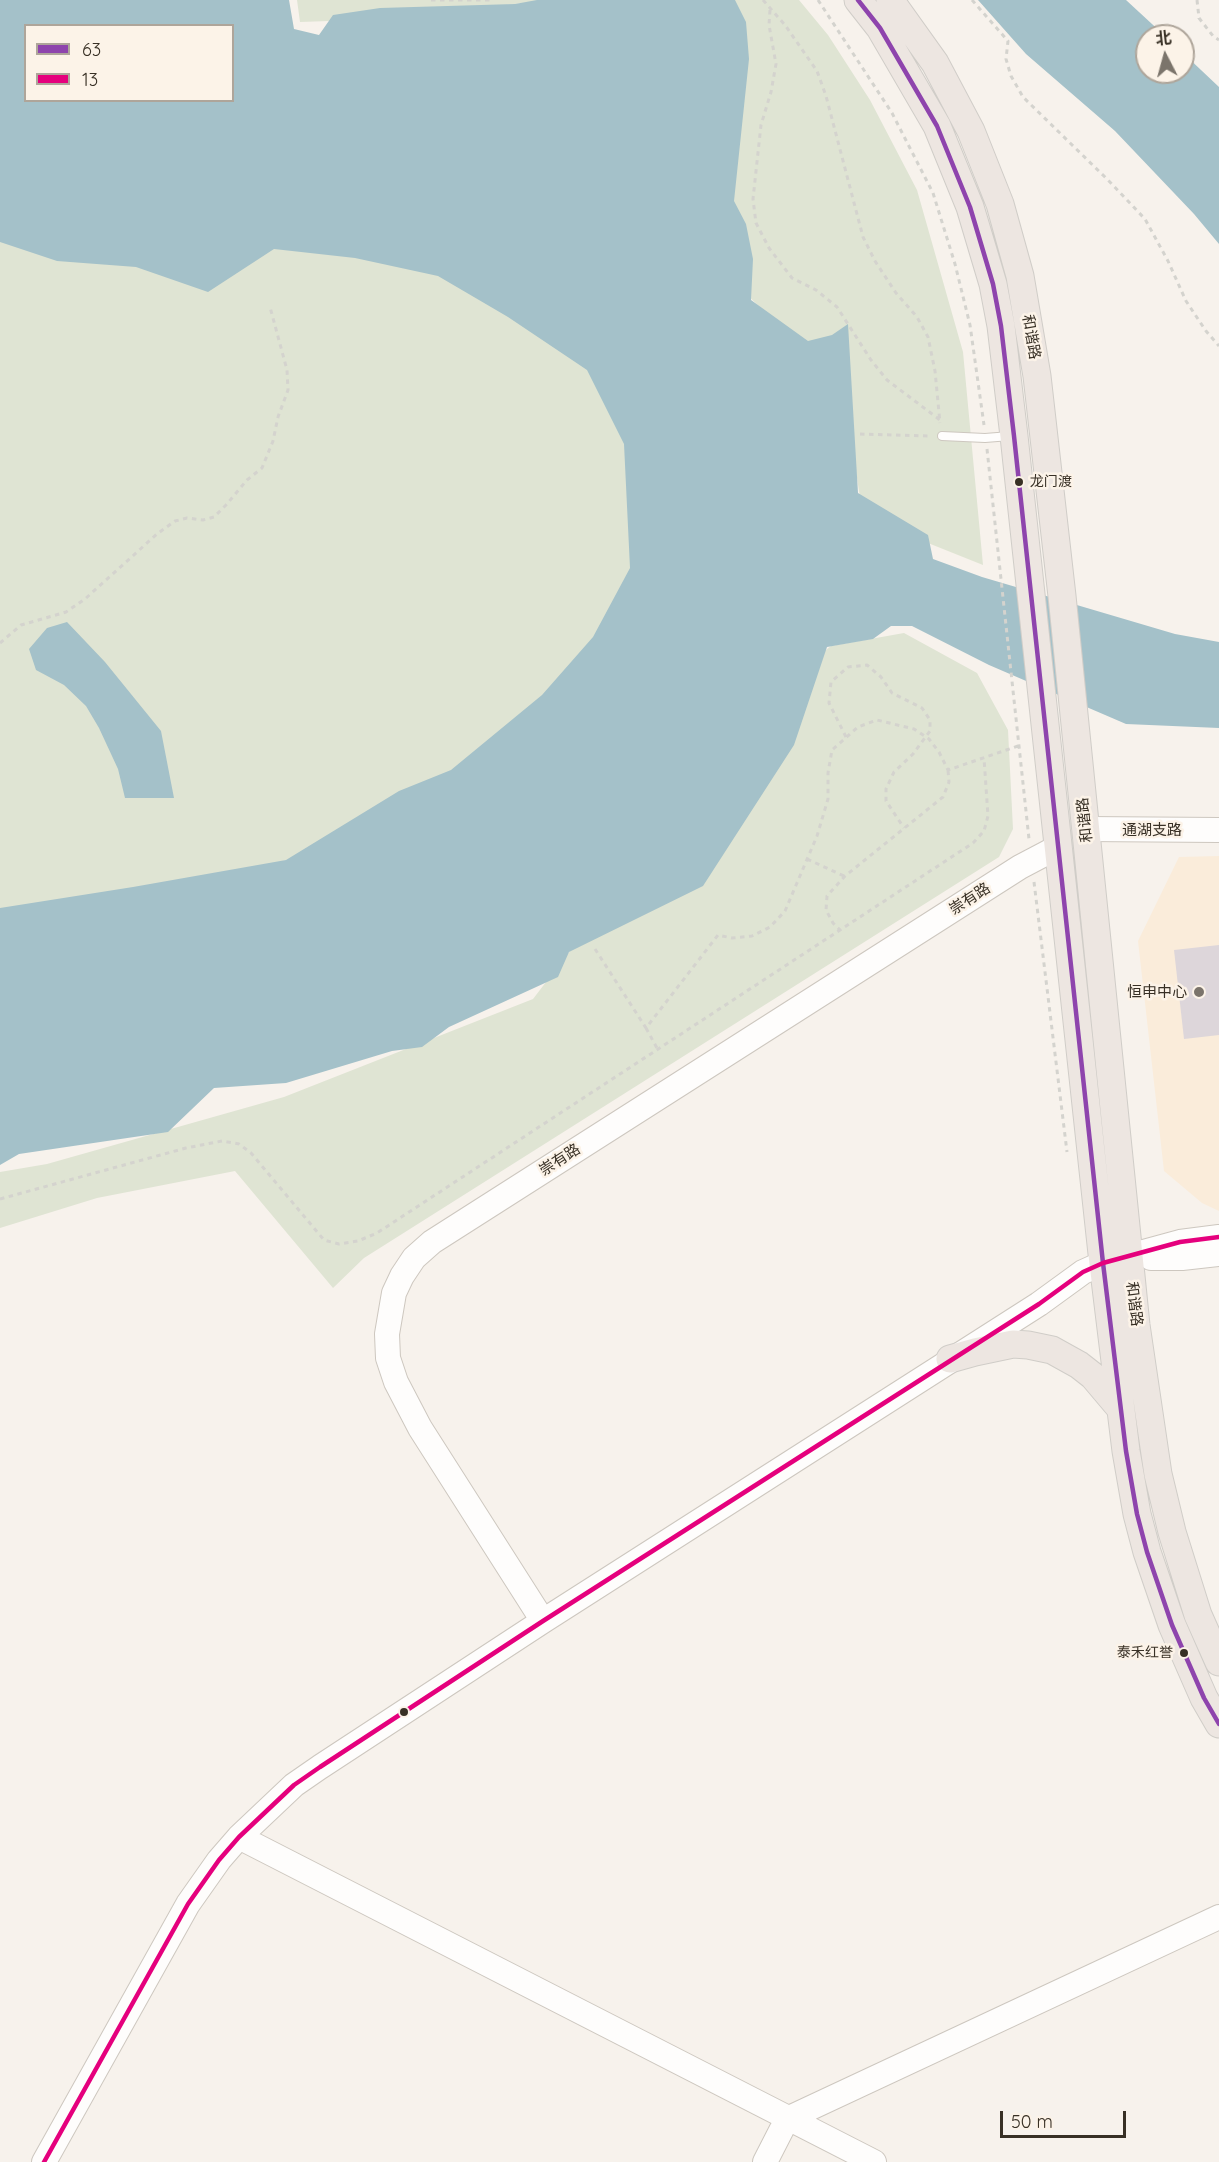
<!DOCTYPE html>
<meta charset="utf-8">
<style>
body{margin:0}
#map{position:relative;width:1219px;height:2162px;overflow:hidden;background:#f7f2ec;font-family:Quicksand,"Noto Sans SC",sans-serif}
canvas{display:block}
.legend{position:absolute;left:24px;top:24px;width:210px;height:78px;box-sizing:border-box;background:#fcf3e8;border:2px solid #aea59a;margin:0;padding:8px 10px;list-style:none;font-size:18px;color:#383025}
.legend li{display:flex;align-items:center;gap:12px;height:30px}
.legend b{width:30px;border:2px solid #aea59a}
.north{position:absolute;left:1135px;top:24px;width:60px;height:60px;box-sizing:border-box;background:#fcf3e8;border:2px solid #aea59a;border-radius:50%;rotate:354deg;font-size:16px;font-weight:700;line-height:24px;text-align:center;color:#383025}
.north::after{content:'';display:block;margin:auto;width:21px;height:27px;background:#7b746b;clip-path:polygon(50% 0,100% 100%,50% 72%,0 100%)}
.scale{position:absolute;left:1000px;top:2111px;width:126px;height:27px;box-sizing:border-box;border:3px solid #383025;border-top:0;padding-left:8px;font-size:18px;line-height:21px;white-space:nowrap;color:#383025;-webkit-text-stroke:4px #fcf3e8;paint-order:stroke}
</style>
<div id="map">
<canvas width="1219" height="2162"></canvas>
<ul class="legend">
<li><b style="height:8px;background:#8e44ad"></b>63</li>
<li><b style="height:8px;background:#e5007d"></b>13</li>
</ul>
<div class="north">北</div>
<div class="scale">50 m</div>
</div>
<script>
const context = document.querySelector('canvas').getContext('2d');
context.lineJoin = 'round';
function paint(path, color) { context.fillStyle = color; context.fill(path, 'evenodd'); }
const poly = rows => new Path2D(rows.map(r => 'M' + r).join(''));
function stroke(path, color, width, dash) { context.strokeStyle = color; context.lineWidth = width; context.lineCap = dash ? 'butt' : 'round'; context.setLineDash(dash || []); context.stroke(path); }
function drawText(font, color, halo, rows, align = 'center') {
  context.font = font + ' Quicksand,"Noto Sans SC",sans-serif'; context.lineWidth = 5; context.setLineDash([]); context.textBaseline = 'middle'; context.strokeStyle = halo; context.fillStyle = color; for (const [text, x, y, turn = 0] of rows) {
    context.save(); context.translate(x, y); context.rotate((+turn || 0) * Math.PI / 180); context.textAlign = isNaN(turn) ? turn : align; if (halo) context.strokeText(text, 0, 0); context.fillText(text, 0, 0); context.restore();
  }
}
paint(poly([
 [1219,856,1219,1211,1202,1203,1164,1171,1138,941,1179,857]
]), '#faecda');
paint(poly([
 [297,0,549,0,388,19,300,22],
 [710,0,799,0,828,35,870,100,917,190,963,352,983,565,863,517,843,387,741,289],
 [0,219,391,222,592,315,666,547,492,797,0,948],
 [904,633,977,673,1008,730,1013,829,999,857,364,1258,333,1288,235,1171,97,1198,0,1228,0,1172,47,1164,284,1097,533,999,569,952,808,664,831,646]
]), '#dfe4d3');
paint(poly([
 [0,0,289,0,294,29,319,35,333,15,380,8,515,4,537,0,735,0,746,22,749,59,734,201,746,224,753,259,751,300,808,341,832,335,848,324,858,493,928,535,933,559,982,577,1175,634,1219,642,1219,728,1126,724,989,665,912,626,891,626,873,639,827,647,794,745,703,886,569,952,558,977,449,1027,422,1047,392,1051,286,1083,214,1088,168,1132,19,1154,0,1165,0,908,133,887,286,860,399,791,451,770,542,695,593,637,630,568,624,444,587,370,508,317,438,276,355,258,274,249,208,292,136,267,57,261,0,242],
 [26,26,232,26,232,100,26,100],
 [978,0,1126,0,1165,36,1147,36,1147,72,1183,72,1183,53,1219,87,1219,244,1194,214,1115,131,1026,54],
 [67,622,105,662,161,731,174,798,125,798,118,769,99,728,86,706,64,685,36,670,29,649,47,628]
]), '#a4c1c9');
paint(poly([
 [1219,945,1219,1035,1184,1039,1174,950]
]), '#ddd6da');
const lane = poly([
 [942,436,985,438,1010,436]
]);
const secondary = poly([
 [1086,829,1219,830],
 [1151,1258,1182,1258,1219,1254],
 [543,1621,420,1428,396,1382,388,1358,387,1334,394,1293,402,1276,414,1258,432,1242,1020,867,1058,847],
 [239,1837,874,2162],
 [44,2162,188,1904,219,1860,239,1837,294,1785,320,1767,543,1621,1039,1304,1083,1272,1103,1263,1180,1242,1219,1237],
 [765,2162,787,2119,1219,1917]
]);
const primary = poly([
 [858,0,880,28,937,126,970,207,993,284,1001,326,1014,436,1103,1263,1126,1451,1137,1514,1147,1552,1172,1625,1204,1698,1219,1724],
 [890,0,935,63,971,131,1000,204,1020,276,1037,376,1062,596,1136,1325,1158,1474,1172,1532,1198,1615,1219,1662],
 [950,1359,975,1352,1013,1344,1028,1345,1052,1350,1079,1365,1093,1376,1120,1408]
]);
stroke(lane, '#cdc7bf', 10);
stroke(secondary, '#cdc7bf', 26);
stroke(primary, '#d0cdc8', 29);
stroke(poly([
 [431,0,490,0],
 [763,0,785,25,817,71,826,96,863,237,875,261,896,293,917,317,928,337,935,371,940,423],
 [818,0,892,113,933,193,955,264,970,325,984,425],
 [972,0,1008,41,1006,59,1011,76,1023,97,1108,180,1145,219,1168,261,1186,301,1206,331,1219,346],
 [1197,0,1199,18,1213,36,1219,40],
 [770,10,769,25,776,64,771,92,761,125,753,199,756,223,769,248,792,278,816,290,837,307,871,360,887,380,940,420],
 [860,434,931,436],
 [987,449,1029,839],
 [0,643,21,625,66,612,85,599,157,534,175,521,187,518,203,520,214,517,226,505,247,480,262,468,273,441,278,417,288,390,287,370,270,307],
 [846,737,829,703,831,682,848,667,867,665,881,677,892,693,922,708,930,720,930,731,913,754,894,772,886,789,886,801,904,828],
 [807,859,844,876],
 [1034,882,1067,1152],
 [841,931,833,923,826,910,827,896,845,876,943,797,949,782,948,770],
 [595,949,646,1028,718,935,732,938,752,936,770,927,785,911,817,836,828,799,828,773,832,750,858,727,877,720,914,729,929,739,939,752,948,770,1018,746],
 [646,1028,658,1050],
 [0,1199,186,1148,222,1141,239,1144,251,1153,324,1240,339,1244,358,1241,377,1233,973,843,984,831,988,816,984,758]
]), '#d4d3ce', 3, [4.5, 4.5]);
stroke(lane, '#fefdfc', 8);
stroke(secondary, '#fefdfc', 24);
stroke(primary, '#ede6e1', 27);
stroke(poly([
 [858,0,880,28,937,126,970,207,993,284,1001,326,1014,436,1103,1263,1126,1451,1137,1514,1147,1552,1172,1625,1204,1698,1219,1724]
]), '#8e44ad', 4.5);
stroke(poly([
 [44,2162,188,1904,219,1860,239,1837,294,1785,320,1767,543,1621,1039,1304,1083,1272,1103,1263,1180,1242,1219,1237]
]), '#e5007d', 4.5);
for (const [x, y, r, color] of [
 [1019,482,5,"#383025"],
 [1199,992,6,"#7b746b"],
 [1184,1653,5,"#383025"],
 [404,1712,5,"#383025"]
]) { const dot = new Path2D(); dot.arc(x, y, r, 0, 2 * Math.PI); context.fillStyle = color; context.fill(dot); stroke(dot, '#fcf3e8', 2); }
drawText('14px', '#383025', '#fcf3e8', [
 ["龙门渡",1030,482],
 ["泰禾红誉",1173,1653,"right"]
], 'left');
drawText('15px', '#383025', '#fcf3e8', [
 ["和谐路",1031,337,80],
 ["和谐路",1085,820,-96],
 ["通湖支路",1152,830],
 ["崇有路",970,899,-33],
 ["崇有路",560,1160,-33],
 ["和谐路",1134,1304,83]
]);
drawText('15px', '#383025', '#fcf3e8', [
 ["恒申中心",1187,992]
], 'right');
</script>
